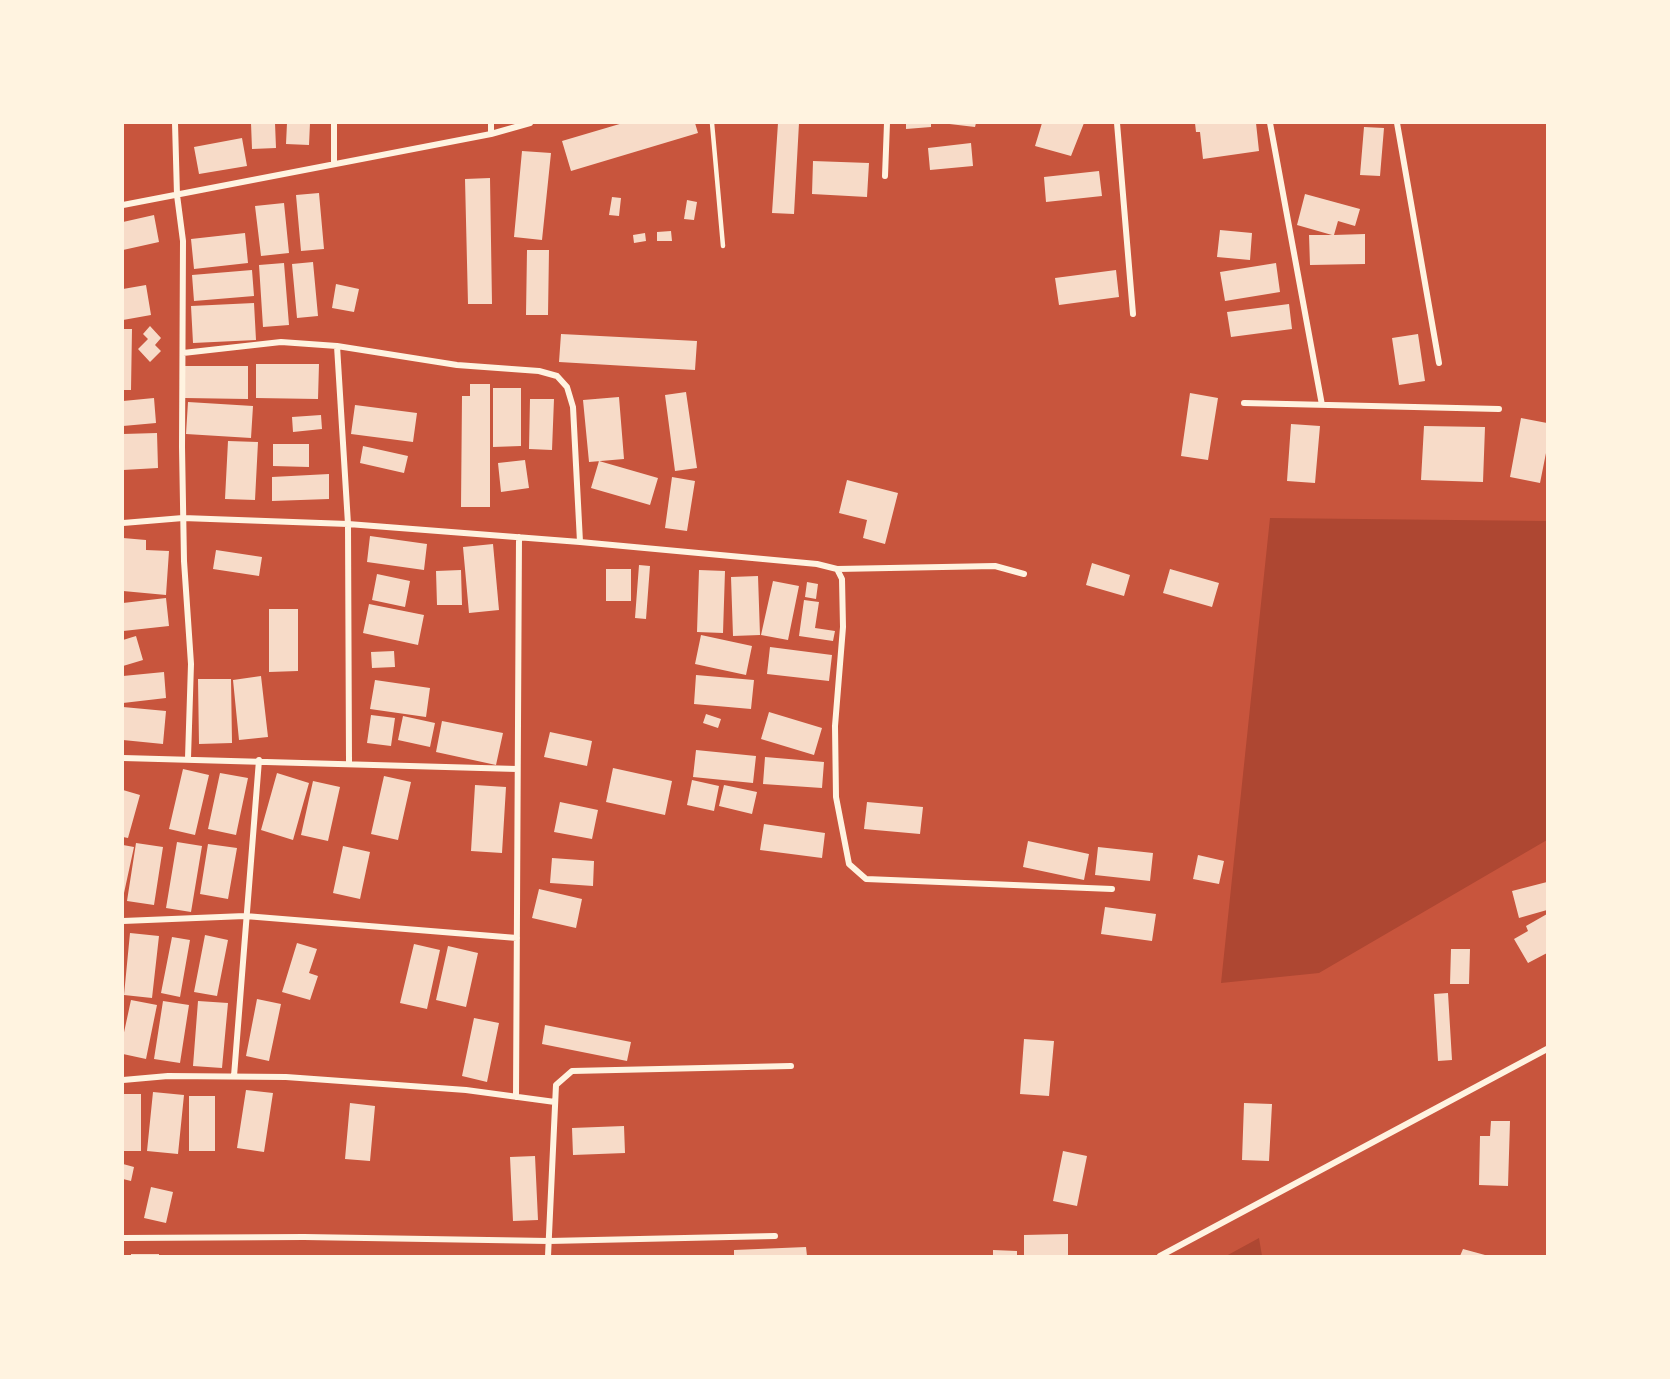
<!DOCTYPE html>
<style>
body{margin:0}
#map{position:relative;width:1670px;height:1379px;overflow:hidden;background:#c8553d;font-family:"Playfair Display",serif}
canvas{display:block}
.frame{position:absolute;inset:0;border:124px solid #fff3e0;pointer-events:none}
</style>
<div id="map">
<canvas width="1670" height="1379"></canvas>
<div class="frame"></div>
</div>
<script>
const context = document.querySelector('canvas').getContext('2d');
context.lineJoin = 'round';
function paint(path, color) { context.fillStyle = color; context.fill(path, 'evenodd'); }
const poly = rows => new Path2D(rows.map(r => 'M' + r).join(''));
function stroke(path, color, width, dash) { context.strokeStyle = color; context.lineWidth = width; context.lineCap = dash ? 'butt' : 'round'; context.setLineDash(dash || []); context.stroke(path); }
paint(poly([
 [1270,518,1547,521,1547,840,1319,973,1221,983],
 [1259,1238,1262,1256,1226,1256]
]), '#ae4732');
paint(poly([
 [251,123,275,123,276,148,252,149],
 [287,123,310,123,309,145,286,144],
 [623,123,695,123,698,133,571,171,562,141],
 [778,123,799,123,794,214,772,213],
 [906,123,931,123,931,127,906,129],
 [941,123,976,123,975,127],
 [1042,123,1084,123,1071,156,1035,146],
 [1195,123,1256,123,1259,151,1203,159,1200,132,1196,132],
 [1364,127,1384,128,1380,176,1360,175],
 [242,138,247,166,199,174,194,147],
 [971,143,973,166,930,170,928,148],
 [522,151,551,153,542,240,514,237],
 [813,161,869,163,867,197,812,194],
 [1099,171,1102,196,1046,202,1044,177],
 [490,178,492,304,468,304,465,179],
 [319,193,324,249,301,251,296,195],
 [1305,194,1360,209,1355,226,1338,221,1334,235,1365,234,1365,264,1310,265,1309,235,1332,235,1297,225],
 [612,197,621,198,619,216,609,215],
 [687,200,697,202,694,220,684,219],
 [284,203,289,253,261,256,255,206],
 [154,215,159,242,123,250,123,222],
 [1220,230,1252,233,1250,260,1217,257],
 [671,231,672,241,657,241,657,232],
 [245,233,248,263,194,269,191,239],
 [645,233,646,241,634,243,633,235],
 [527,250,549,250,548,315,526,315],
 [313,262,318,316,297,318,292,264],
 [284,263,289,325,263,327,259,265],
 [1276,263,1280,292,1225,301,1220,272],
 [252,270,254,296,194,301,192,275],
 [1116,270,1119,297,1059,305,1055,278],
 [336,284,359,289,354,312,332,308],
 [146,285,151,315,123,320,123,289],
 [254,303,256,340,193,343,191,306],
 [1289,304,1292,329,1231,337,1227,312],
 [150,326,161,338,155,345,161,351,150,362,138,349,148,339,143,334],
 [123,329,132,329,131,390,123,390],
 [561,334,697,341,695,370,559,362],
 [1418,334,1425,381,1399,385,1392,338],
 [256,364,319,364,318,399,256,398],
 [185,366,248,366,248,399,185,398],
 [470,384,490,384,490,507,461,507,462,396,470,396],
 [493,388,521,388,521,446,493,447],
 [686,392,697,468,675,471,665,395],
 [1190,393,1218,398,1208,460,1181,456],
 [619,397,624,459,589,462,583,400],
 [154,398,156,423,123,426,123,401],
 [530,399,554,399,552,450,529,449],
 [188,402,253,406,251,438,186,434],
 [355,405,417,413,413,442,351,434],
 [321,415,322,429,293,432,292,417],
 [1521,418,1547,423,1547,448,1540,483,1510,477],
 [1291,424,1320,426,1315,483,1287,481],
 [1424,426,1485,427,1483,482,1421,480],
 [157,433,158,468,123,470,123,434],
 [228,441,258,442,255,500,225,499],
 [273,444,309,444,309,467,273,466],
 [363,446,408,456,404,473,360,463],
 [525,460,529,488,501,492,498,463],
 [599,461,658,478,650,505,591,488],
 [329,474,329,499,272,501,272,477],
 [672,477,695,481,687,531,665,528],
 [847,480,898,493,885,544,863,538,867,520,839,513],
 [370,536,427,544,424,570,367,562],
 [123,538,146,540,146,550,169,551,166,595,123,591],
 [493,544,499,610,469,613,463,547],
 [216,550,262,557,259,576,213,569],
 [1092,563,1130,575,1124,596,1086,585],
 [639,565,650,566,646,619,635,618],
 [606,569,631,569,631,601,606,601],
 [1170,569,1219,583,1212,607,1163,593],
 [461,570,462,605,437,605,436,571],
 [699,570,725,571,723,633,697,632],
 [377,574,410,581,405,607,372,600],
 [758,576,760,635,733,636,731,577],
 [773,581,799,586,788,640,761,635],
 [807,582,818,584,816,599,805,597],
 [166,598,169,626,123,631,123,603],
 [804,600,819,602,815,628,835,631,833,641,799,636],
 [369,604,424,615,418,645,363,633],
 [269,609,298,609,298,671,269,672],
 [701,635,752,646,746,675,695,664],
 [136,636,143,660,123,666,123,640],
 [770,647,832,655,829,681,767,674],
 [394,651,395,667,372,668,371,652],
 [164,672,166,698,123,703,123,676],
 [696,675,754,680,751,709,694,704],
 [261,676,268,737,239,740,233,680],
 [198,679,231,679,232,743,199,744],
 [375,680,430,688,426,717,370,709],
 [123,707,166,711,163,744,123,740],
 [769,712,822,728,814,755,761,739],
 [706,714,721,719,718,728,703,723],
 [371,715,395,718,391,746,367,743],
 [403,716,435,723,430,747,398,740],
 [442,721,503,733,496,765,436,752],
 [550,732,592,741,587,766,544,757],
 [696,750,756,756,753,783,693,777],
 [765,757,824,762,822,788,763,784],
 [613,768,672,781,665,815,606,802],
 [183,769,209,775,195,835,169,829],
 [220,773,248,778,236,835,208,829],
 [277,773,309,783,293,840,261,830],
 [384,776,411,782,398,840,371,834],
 [692,780,719,786,714,811,687,805],
 [313,781,340,787,328,841,301,835],
 [475,785,506,787,502,853,471,851],
 [724,785,757,792,752,814,719,806],
 [123,790,140,795,128,838,123,837],
 [560,802,598,810,592,839,554,832],
 [867,802,923,807,920,834,864,829],
 [764,824,825,833,822,858,760,850],
 [1028,841,1089,854,1084,880,1023,867],
 [177,842,202,846,191,912,166,908],
 [136,843,163,847,154,905,127,901],
 [208,844,237,848,228,899,200,894],
 [123,845,134,847,124,893,123,893],
 [343,846,370,852,360,899,333,893],
 [1098,847,1153,853,1150,881,1095,875],
 [1198,855,1224,861,1219,884,1193,879],
 [552,858,594,861,593,886,550,883],
 [1547,882,1547,910,1519,918,1512,891],
 [539,889,582,899,576,928,532,918],
 [1105,907,1156,914,1152,941,1101,934],
 [1547,914,1547,953,1528,963,1514,939,1528,931,1526,926],
 [130,933,159,936,152,998,124,995],
 [205,935,228,940,217,996,194,992],
 [172,937,190,940,180,997,161,993],
 [297,943,317,949,309,973,318,976,310,1000,282,992],
 [414,944,440,950,427,1009,400,1003],
 [448,946,478,953,466,1007,436,1000],
 [1451,949,1470,949,1469,984,1450,984],
 [1448,993,1452,1060,1438,1061,1434,994],
 [257,999,281,1004,269,1061,246,1056],
 [131,1000,157,1005,146,1059,123,1054,123,1037],
 [163,1001,189,1005,180,1063,154,1059],
 [198,1001,228,1003,222,1068,193,1066],
 [474,1018,499,1023,487,1082,462,1076],
 [545,1025,631,1042,627,1061,542,1044],
 [1024,1039,1054,1041,1049,1096,1020,1094],
 [246,1090,273,1093,264,1152,237,1148],
 [153,1092,184,1095,178,1154,147,1151],
 [123,1094,141,1094,141,1151,123,1151],
 [189,1096,215,1096,215,1151,189,1151],
 [350,1103,375,1106,370,1161,345,1159],
 [1244,1103,1272,1104,1269,1161,1242,1160],
 [1491,1121,1510,1121,1508,1186,1479,1185,1480,1136,1490,1136],
 [624,1126,625,1153,573,1155,572,1128],
 [1063,1151,1087,1156,1077,1206,1053,1201],
 [535,1156,538,1220,513,1221,510,1157],
 [123,1164,134,1167,131,1181,123,1179],
 [151,1187,173,1192,166,1223,144,1218],
 [1068,1234,1068,1256,1024,1256,1024,1235],
 [806,1247,807,1256,734,1256,734,1250],
 [1463,1249,1485,1255,1485,1256,1460,1256],
 [993,1250,1017,1251,1017,1256,993,1256],
 [131,1254,159,1254,159,1256,131,1256]
]), '#f7dbc8');
stroke(poly([
 [712,123,723,246]
]), '#fff3e0', 4.5);
stroke(poly([
 [175,123,177,195,183,241,182,447,184,561,191,664,188,758],
 [334,123,334,163],
 [491,123,491,134],
 [1117,123,1133,314],
 [1270,123,1322,405],
 [1397,123,1439,363],
 [885,176,887,123],
 [123,205,491,134,530,123],
 [337,346,348,524,349,763],
 [183,353,281,342,337,346,457,365,539,371,557,376,567,387,573,407,580,542],
 [1244,403,1499,409],
 [123,523,183,518,348,524,580,542,817,564,837,569,842,579,843,627,835,726,836,797,849,864,866,879,1112,889],
 [837,569,995,566,1024,574],
 [123,758,517,769],
 [123,921,245,916,517,938],
 [234,1076,259,760],
 [123,1080,168,1076,286,1077,466,1090,555,1102],
 [516,1097,519,537],
 [123,1238,304,1237,549,1241,775,1236],
 [548,1256,556,1085,572,1071,791,1066],
 [1160,1256,1547,1049]
]), '#fff3e0', 6);
</script>
